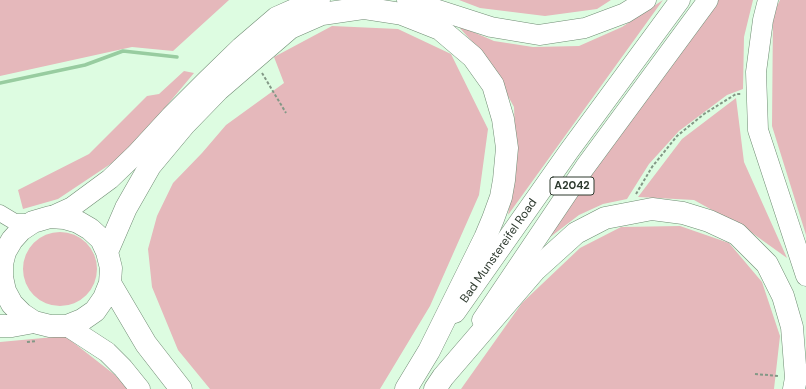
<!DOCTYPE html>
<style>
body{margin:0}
canvas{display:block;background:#ddfce1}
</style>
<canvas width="806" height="389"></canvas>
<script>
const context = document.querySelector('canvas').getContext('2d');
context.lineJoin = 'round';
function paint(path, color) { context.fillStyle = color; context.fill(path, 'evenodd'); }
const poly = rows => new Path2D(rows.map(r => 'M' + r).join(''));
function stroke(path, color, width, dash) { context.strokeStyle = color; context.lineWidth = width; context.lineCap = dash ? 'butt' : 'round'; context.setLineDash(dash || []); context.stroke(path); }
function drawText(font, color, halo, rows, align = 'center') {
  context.font = font + ' "DM Sans",sans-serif'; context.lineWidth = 3; context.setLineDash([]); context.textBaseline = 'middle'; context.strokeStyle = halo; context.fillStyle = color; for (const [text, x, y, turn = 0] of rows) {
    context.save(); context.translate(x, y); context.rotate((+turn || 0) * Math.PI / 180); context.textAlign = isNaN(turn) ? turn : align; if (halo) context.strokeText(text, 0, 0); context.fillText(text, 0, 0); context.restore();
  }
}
paint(poly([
 [0,0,229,0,173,51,132,47,0,76],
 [459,0,611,0,597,9,545,16,480,8],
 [663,0,508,215,516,164,514,107,487,58,457,25,494,41,533,47,579,46,622,27],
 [718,0,753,0,744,37,743,89,727,95,679,131,649,164,627,199,603,204,579,215,545,241,633,111],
 [780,0,806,0,806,235,772,126,773,14],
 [332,26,398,29,451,54,488,129,479,195,430,306,380,389,210,389,178,350,152,287,148,249,157,216,173,183,202,153,226,125,284,83,274,57],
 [184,71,194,73,127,153,58,199,23,209,18,190,89,154,147,96,159,94],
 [736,98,744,162,787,258,748,230,694,200,638,197,682,139],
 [680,226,729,243,762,282,780,336,774,389,461,389,522,303,580,248,621,227],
 '23 269a37 37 0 1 1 74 0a37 37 0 1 1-74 0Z',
 [65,336,115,375,128,389,0,389,0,342]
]), '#e5b8bb');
stroke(poly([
 [0,83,85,65,123,51,177,57]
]), '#98cca0', 3.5);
const minor = poly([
 [0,213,15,222,33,222]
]);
const major = poly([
 [407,0,491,27,539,35,585,28,625,13,646,0],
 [768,0,763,20,756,72,758,130,806,276],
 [50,217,72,207,110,179,136,154,171,116,207,80,241,47,276,17,312,1,320,0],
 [455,313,569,151,680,0],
 [482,320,585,167,708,0],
 [67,326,107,352,123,368,140,389]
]);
const highway = poly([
 [107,252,101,239,90,229,78,222,64,218,50,217,33,222,21,230,12,240,5,252,2,264,2,277,5,291,12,304,22,314,34,322,50,326,67,326,82,320,95,311,104,298,110,283,111,268,107,252,126,208,150,166,185,124,218,90,290,28,322,14,363,8,402,14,440,29,473,57,493,85,503,119,507,148,504,180,501,197,493,219,485,238,429,351,406,389],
 [110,283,146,344,181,389],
 [0,326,12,326,34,322],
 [435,389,443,377,535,270,576,233,605,218,652,209,683,213,709,221,737,234,767,264,783,296,792,327,796,378,794,389]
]);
stroke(minor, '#708c74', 17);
stroke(major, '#708c74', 21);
stroke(highway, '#708c74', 23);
stroke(poly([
 [262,73,286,113],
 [636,194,652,167,677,136,704,114,736,94,742,94],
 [27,342,37,341],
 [755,374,779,376]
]), '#839886', 2, [3, 2]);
stroke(minor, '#fff', 16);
stroke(major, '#fff', 20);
stroke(highway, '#fff', 22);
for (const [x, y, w] of [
 [572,186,44]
]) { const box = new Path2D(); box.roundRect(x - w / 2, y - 9, w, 18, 3); context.fillStyle = '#fff'; context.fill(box); stroke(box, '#2e3a2f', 1); }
drawText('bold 11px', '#2e3a2f', null, [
 ["A2042",572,186]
]);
drawText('12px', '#2e3a2f', '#fff', [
 ["Bad Munstereifel Road",499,251,-55]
]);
</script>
